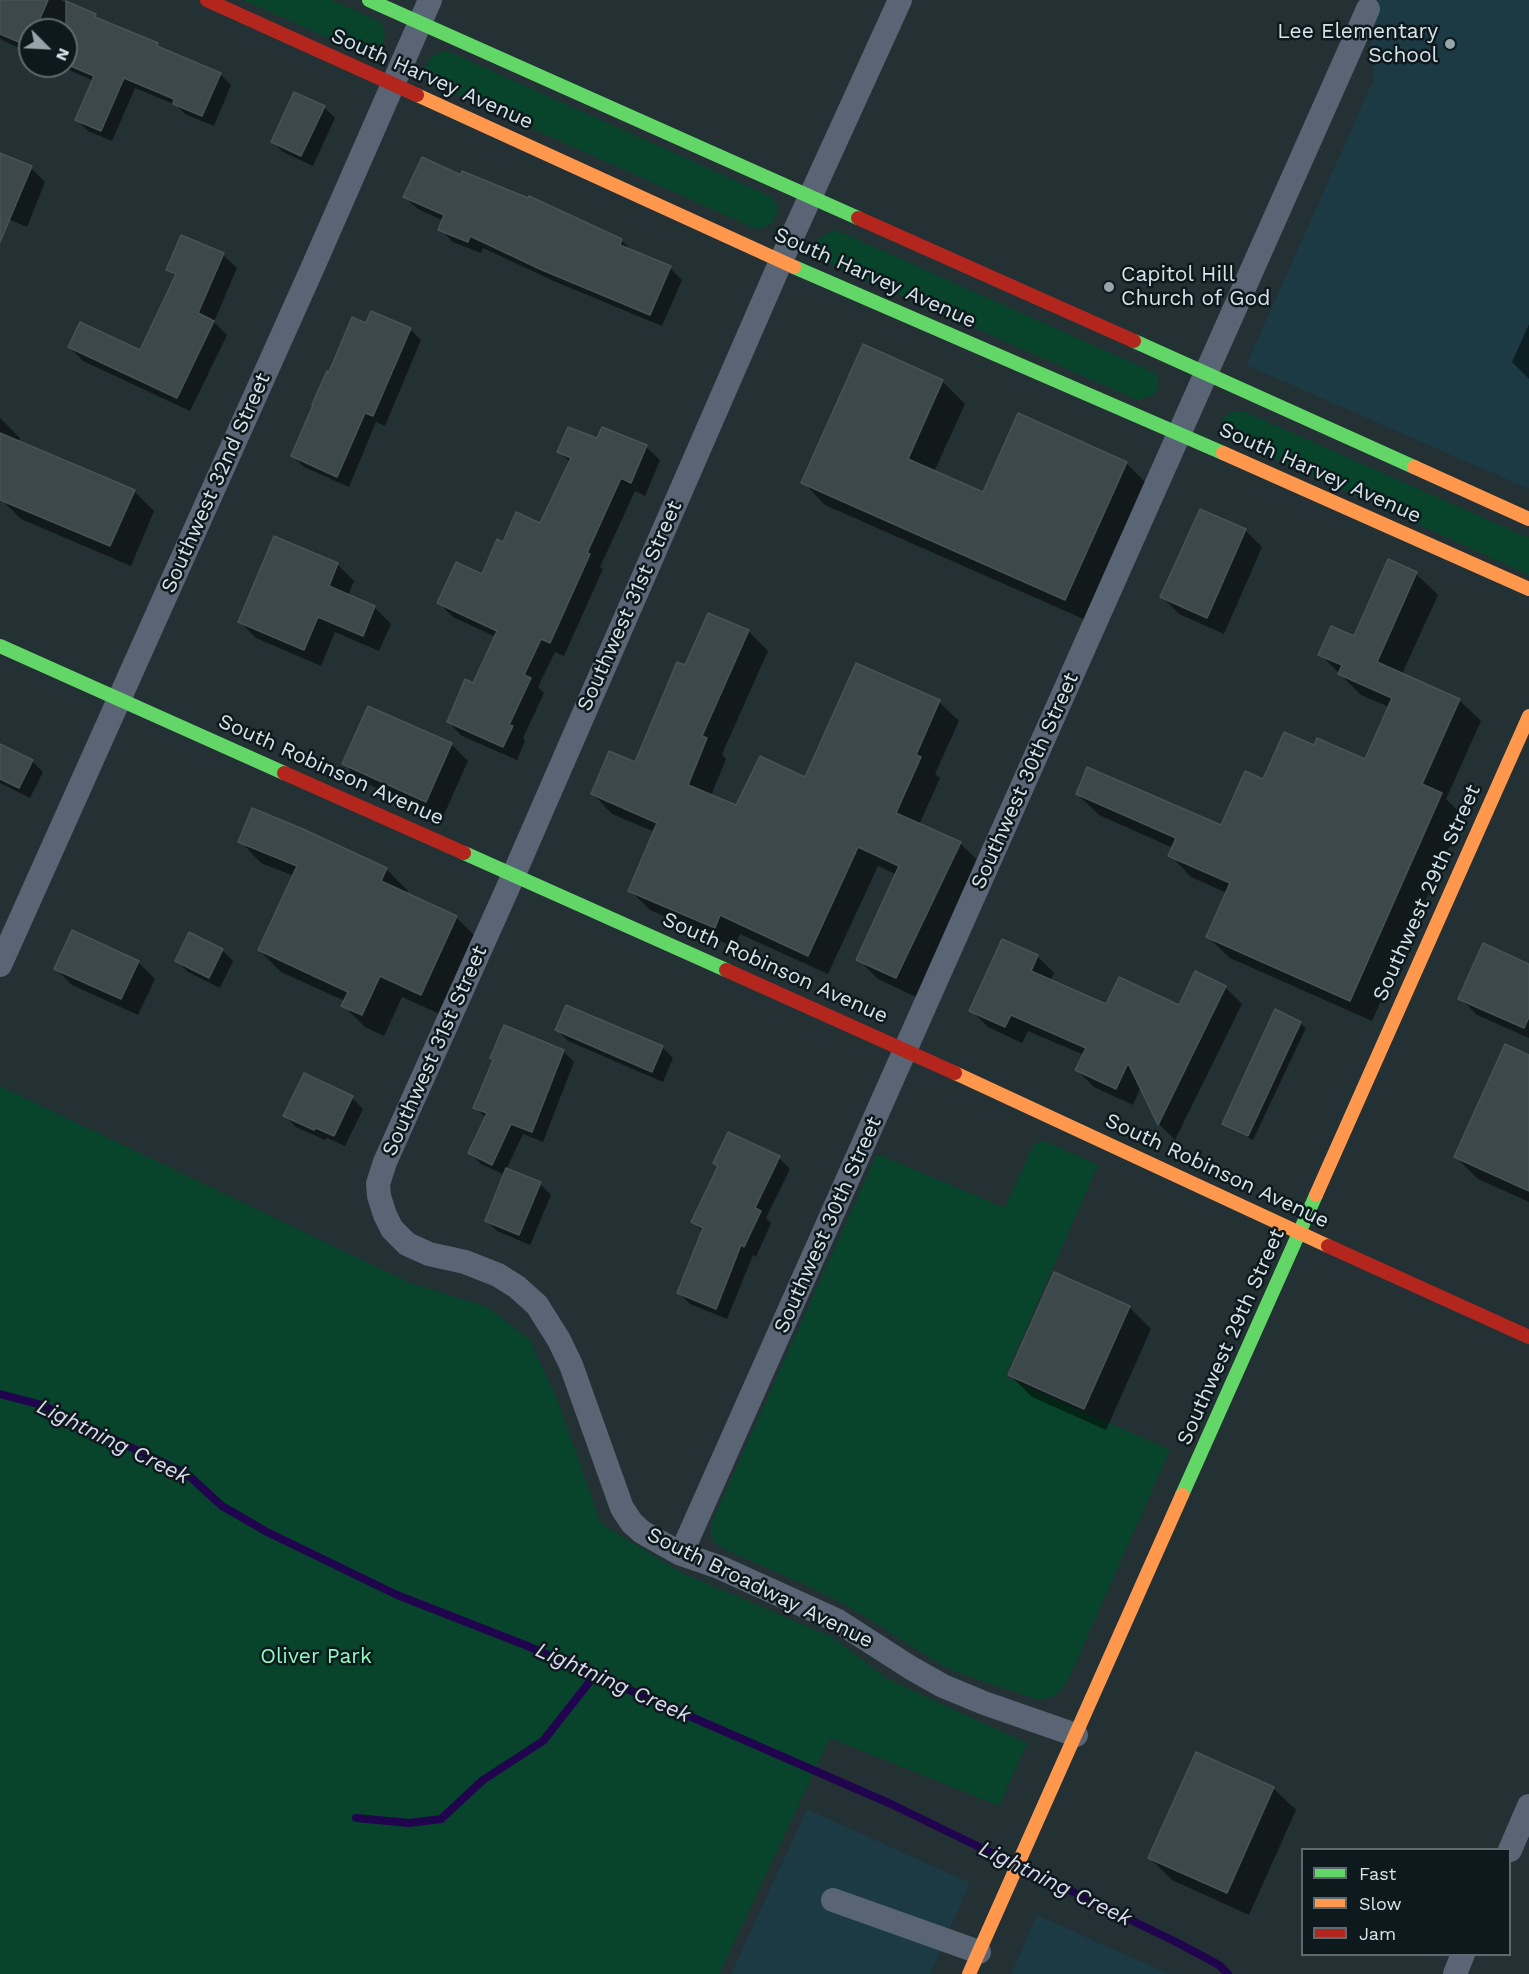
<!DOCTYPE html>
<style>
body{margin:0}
#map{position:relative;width:1529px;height:1974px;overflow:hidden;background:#233034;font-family:"Work Sans",sans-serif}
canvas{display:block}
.legend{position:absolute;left:1301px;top:1848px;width:210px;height:108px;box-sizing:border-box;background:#0e191d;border:2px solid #5e6a6f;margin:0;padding:8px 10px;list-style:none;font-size:18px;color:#d6e4ea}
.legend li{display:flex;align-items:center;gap:12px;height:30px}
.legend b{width:30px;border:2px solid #5e6a6f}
.north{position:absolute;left:18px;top:18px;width:60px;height:60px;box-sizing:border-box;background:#0e191d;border:2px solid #5e6a6f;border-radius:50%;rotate:114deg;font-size:16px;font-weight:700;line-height:24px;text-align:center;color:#d6e4ea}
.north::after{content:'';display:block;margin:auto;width:21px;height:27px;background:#97a5aa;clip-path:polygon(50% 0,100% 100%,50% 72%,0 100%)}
</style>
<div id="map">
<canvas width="1529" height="1974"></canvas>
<ul class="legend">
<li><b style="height:8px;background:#63d668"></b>Fast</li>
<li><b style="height:8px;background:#ff974d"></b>Slow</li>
<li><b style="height:8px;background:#b3261e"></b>Jam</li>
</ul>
<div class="north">N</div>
</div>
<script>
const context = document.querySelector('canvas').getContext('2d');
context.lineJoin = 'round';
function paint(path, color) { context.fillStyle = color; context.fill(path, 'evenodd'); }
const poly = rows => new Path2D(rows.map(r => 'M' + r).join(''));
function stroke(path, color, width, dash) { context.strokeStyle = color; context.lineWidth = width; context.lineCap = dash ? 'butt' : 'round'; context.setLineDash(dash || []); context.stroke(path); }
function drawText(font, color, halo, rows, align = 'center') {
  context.font = font + ' "Work Sans",sans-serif'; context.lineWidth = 5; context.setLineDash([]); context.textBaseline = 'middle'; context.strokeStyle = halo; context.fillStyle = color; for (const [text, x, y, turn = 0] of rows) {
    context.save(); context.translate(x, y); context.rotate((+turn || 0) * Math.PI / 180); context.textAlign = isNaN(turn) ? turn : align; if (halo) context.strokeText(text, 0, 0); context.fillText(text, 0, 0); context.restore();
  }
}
paint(poly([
 [1366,0,1529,0,1529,489,1246,365,1374,79],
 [807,1809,970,1883,930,1974,731,1974],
 [1037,1915,1169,1974,1011,1974]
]), '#1b3a44');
paint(poly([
 [243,0,331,0,379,21,384,27,385,35,382,46,376,52,364,54],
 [447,51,772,197,777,205,777,213,773,222,765,227,756,229,433,84,427,77,426,67,429,59,437,53],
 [836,230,1153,372,1157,376,1157,391,1151,396,1137,400,826,262,819,255,818,249,818,240,823,235],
 [1234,411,1243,411,1529,538,1529,575,1222,435,1220,428,1223,420,1227,414],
 [0,1086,410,1283,487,1307,529,1339,557,1399,601,1524,682,1573,832,1637,887,1679,1027,1743,999,1806,830,1738,719,1974,0,1974],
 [1044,1141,1098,1165,1005,1377,1170,1450,1068,1680,1056,1695,1048,1698,1039,1700,964,1675,945,1667,848,1606,806,1585,726,1550,715,1543,711,1535,711,1524,877,1154,1005,1208,1034,1144]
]), '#07442b');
paint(poly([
 [4,0,60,0,95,15,101,21,158,45,162,49,220,74,231,85,214,126,185,114,176,105,135,88,112,141,88,131,77,120,94,81,60,66,66,66,66,30,30,30,30,53,2,40,0,38,0,9],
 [324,107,335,118,313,166,283,152,272,141],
 [0,155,31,168,45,182,27,227,6,218,0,232],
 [462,177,529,200,621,240,633,252,670,268,682,280,662,326,556,282,483,248,481,253,453,242,440,229,444,221,418,209,405,197],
 [182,237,223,255,237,268,214,322,227,335,190,411,83,361,70,347,141,352,176,277,168,269],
 [1529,324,1529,379,1512,362],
 [367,325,410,329,421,340,385,426,376,422,349,487,304,467,293,456,330,374],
 [942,381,965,404,934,472,983,494,1126,463,1148,485,1088,621,825,505,803,482],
 [0,418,20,438,18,442,134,491,154,511,131,566,21,519,3,501,0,502],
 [598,440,646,447,660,460,645,496,635,491,600,567,603,569,564,656,555,652,538,687,544,693,523,738,525,741,517,760,462,736,448,722,474,685,496,637,453,617,439,603,483,576,503,544,541,525,570,462,559,452],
 [1201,511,1246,531,1262,547,1224,634,1179,614,1162,597],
 [275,538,338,565,354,581,348,596,374,607,391,624,379,651,335,632,321,666,256,638,239,621],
 [1416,574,1438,595,1402,674,1459,700,1481,721,1446,799,1463,816,1372,1021,1230,958,1208,937,1227,893,1191,877,1170,855,1173,848,1099,815,1077,794,1222,827,1264,781,1315,747,1365,761,1389,707,1361,695,1320,654,1354,638],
 [748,631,768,651,722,754,726,759,711,796,737,807,806,779,939,702,959,721,935,774,940,778,919,825,960,843,980,863,916,997,878,979,858,959,897,875,878,866,828,974,740,934,734,947,650,910,630,890,655,832,612,814,593,794,636,764,686,667],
 [451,744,468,761,443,817,361,781,344,764],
 [0,745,32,761,43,772,30,798,0,783],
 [240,841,386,869,408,891,406,894,456,917,478,939,442,1015,402,997,384,1036,365,1027,343,1005,345,1001,281,972,259,950,294,876,261,863],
 [222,950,233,961,220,988,188,972,177,961],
 [1037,956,1054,973,1050,981,1107,1006,1180,1007,1225,987,1242,1004,1175,1140,1159,1124,1141,1087,1133,1105,1094,1087,1077,1070,1084,1055,1028,1031,1022,1043,988,1027,971,1010],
 [138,962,155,979,138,1015,72,985,55,968],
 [1529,965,1529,1038,1477,1015,1460,998],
 [1300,1023,1306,1028,1253,1140,1229,1128,1223,1123],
 [557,1030,662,1047,673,1058,663,1082,568,1041],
 [563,1051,574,1062,543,1142,523,1134,506,1170,540,1184,551,1195,530,1245,497,1231,486,1220,505,1175,481,1164,470,1153,486,1118,475,1107],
 [1529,1056,1529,1202,1478,1179,1456,1157],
 [304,1075,352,1098,363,1109,345,1146,327,1138,325,1140,296,1127,285,1116],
 [779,1158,790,1169,766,1218,771,1223,756,1257,753,1255,727,1319,690,1304,679,1293,703,1232,693,1222,719,1167,715,1163],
 [1129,1307,1151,1329,1106,1430,1032,1397,1010,1375],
 [1273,1788,1296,1810,1249,1915,1172,1880,1150,1858]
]), '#0007');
stroke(poly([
 [0,1394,42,1405,187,1474,222,1506,267,1532,397,1595,525,1645,595,1675,891,1804,1010,1862],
 [356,1818,409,1823,441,1819,483,1780,543,1741,595,1675],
 [1024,1868,1180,1944,1219,1965,1228,1974]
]), '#21044e', 8);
const building = poly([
 [0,0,48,0,35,30,30,30,30,41,28,46,0,34,0,0],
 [66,1,96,14,95,17,158,43,157,46,221,73,202,116,173,104,174,99,124,78,101,131,75,120,94,76,66,64,66,1],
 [294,92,325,106,301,156,271,142,294,92],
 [0,153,32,166,0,242,0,153],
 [422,157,461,175,462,171,528,198,529,196,622,239,620,245,671,266,650,315,542,270,470,236,468,242,438,230,444,215,403,197,422,157],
 [181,235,224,253,198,313,214,321,177,398,68,347,80,322,140,350,176,274,166,270,181,235],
 [371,311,411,328,373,416,365,413,337,477,291,456,313,405,312,404,327,371,329,372,352,317,366,323,371,311],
 [863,344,943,380,908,459,983,492,1018,413,1127,462,1065,600,801,483,863,344],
 [568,427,597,438,602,427,647,445,631,483,621,478,587,553,590,554,550,643,541,639,524,675,531,678,509,725,513,726,503,747,447,722,465,679,473,683,497,631,437,603,456,562,482,574,497,539,503,542,516,512,540,523,571,458,557,452,568,427],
 [0,433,135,490,110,546,0,500,0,433],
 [1200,509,1246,529,1207,618,1160,597,1200,509],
 [274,536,338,563,329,586,375,606,363,636,318,617,304,650,238,622,274,536],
 [1388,559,1417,572,1377,662,1460,699,1422,784,1442,793,1350,1001,1206,937,1230,883,1168,856,1176,838,1076,794,1087,767,1221,825,1245,771,1263,779,1284,732,1314,745,1317,738,1365,759,1392,698,1338,674,1342,665,1318,655,1331,626,1354,636,1388,559],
 [708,613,749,630,702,736,707,738,688,785,736,805,760,756,805,777,856,663,940,700,916,755,921,757,896,813,961,842,896,978,856,960,899,866,858,847,808,956,720,915,715,928,628,891,657,823,591,794,609,751,635,762,677,662,685,665,708,613],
 [368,706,452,743,426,802,342,764,368,706],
 [0,744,33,760,19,788,0,779,0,744],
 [252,808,303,829,387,868,381,881,457,916,421,995,380,976,362,1015,341,1006,348,992,258,950,297,866,238,842,252,808],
 [72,930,139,961,121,999,54,969,72,930],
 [189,932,223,949,209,978,175,961,189,932],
 [1002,939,1038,955,1031,971,1106,1004,1119,977,1179,1005,1195,971,1226,986,1158,1125,1128,1063,1116,1089,1075,1070,1086,1048,1011,1015,1005,1027,969,1011,1002,939],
 [1483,943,1529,964,1529,1017,1524,1028,1458,999,1483,943],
 [566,1005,663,1046,652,1072,555,1030,566,1005],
 [1275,1009,1301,1022,1248,1136,1222,1124,1275,1009],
 [504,1025,564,1050,532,1132,511,1124,492,1165,468,1153,487,1113,473,1108,493,1060,490,1058,504,1025],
 [1505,1044,1529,1055,1529,1191,1454,1157,1505,1044],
 [304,1073,353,1096,334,1136,316,1128,314,1130,283,1116,304,1073],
 [728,1132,780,1156,755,1208,761,1211,744,1247,741,1245,716,1309,677,1293,703,1228,691,1222,718,1166,713,1163,728,1132],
 [506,1168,541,1182,519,1235,485,1221,506,1168],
 [1054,1272,1130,1306,1084,1409,1008,1375,1054,1272],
 [1196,1752,1274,1787,1227,1893,1148,1858,1196,1752]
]);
paint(building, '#3c484a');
stroke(building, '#475355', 1.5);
stroke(poly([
 [900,0,781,261,514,874,385,1162,378,1184,379,1196,385,1215,392,1229,407,1244,429,1254,465,1262,498,1275,517,1287,537,1305,559,1340,571,1365,622,1508,632,1523,642,1532,681,1554,719,1567,838,1621,911,1668,943,1686,984,1703,1076,1735],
 [0,965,312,269,430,0],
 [681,1554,1368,9],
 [1510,1850,1529,1806],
 [833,1900,979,1952],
 [1455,1974,1463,1954]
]), '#596574', 24);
stroke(poly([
 [369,0,858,218],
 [794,267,1223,453],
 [1134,341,1414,467],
 [0,646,284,773],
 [464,853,726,970],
 [1182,1495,1316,1195]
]), '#63d668', 14);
stroke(poly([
 [417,95,794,267],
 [1223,453,1529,589],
 [1414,467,1529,519],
 [955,1073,1328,1246],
 [1316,1195,1529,716],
 [969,1974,1182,1495]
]), '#ff974d', 14);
stroke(poly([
 [207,0,417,95],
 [858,218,1134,341],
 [284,773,464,853],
 [726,970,955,1073],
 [1328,1246,1529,1337]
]), '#b3261e', 14);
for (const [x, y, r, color] of [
 [1450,44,6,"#97a5aa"],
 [1109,287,6,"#97a5aa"]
]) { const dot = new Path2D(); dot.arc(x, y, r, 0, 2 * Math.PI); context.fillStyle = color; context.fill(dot); stroke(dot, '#0e191d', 2); }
drawText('21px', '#d6e4ea', '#0e191d', [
 ["Lee Elementary",1438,32],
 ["School",1438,56],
 ["Capitol Hill",1121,275,"left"],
 ["Church of God",1121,299,"left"]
], 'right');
drawText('21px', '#d6e4ea', '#0e191d', [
 ["South Harvey Avenue",432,79,24],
 ["South Harvey Avenue",875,278,24],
 ["South Harvey Avenue",1320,473,24],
 ["Southwest 32nd Street",216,483,-66],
 ["Southwest 31st Street",630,606,-66],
 ["South Robinson Avenue",331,770,24],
 ["Southwest 30th Street",1025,781,-66],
 ["Southwest 29th Street",1427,893,-66],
 ["South Robinson Avenue",775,968,24],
 ["Southwest 31st Street",435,1051,-66],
 ["South Robinson Avenue",1217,1171,25],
 ["Southwest 30th Street",828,1225,-66],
 ["Southwest 29th Street",1231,1337,-66],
 ["South Broadway Avenue",760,1588,26]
]);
drawText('21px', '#90f9bf', '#0e191d', [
 ["Oliver Park",316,1657]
]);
drawText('italic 22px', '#dbd8f0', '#0e191d', [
 ["Lightning Creek",113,1442,26],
 ["Lightning Creek",613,1683,24],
 ["Lightning Creek",1055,1884,26]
]);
</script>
